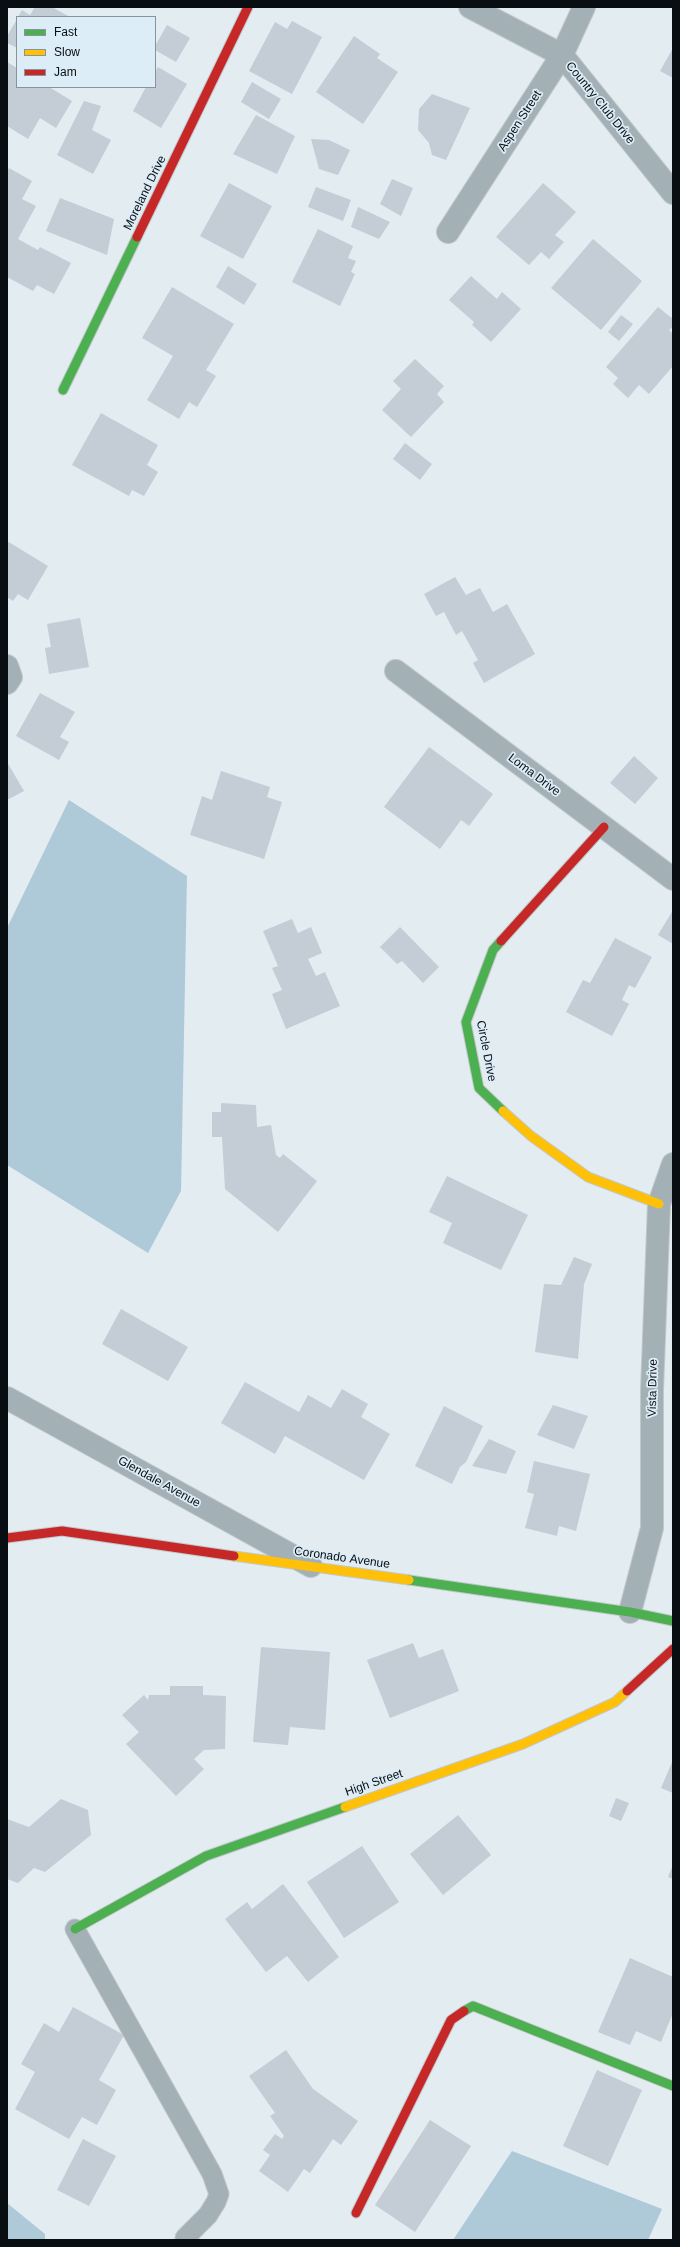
<!DOCTYPE html>
<style>
body{margin:0}
#map{position:relative;width:680px;height:2247px;overflow:hidden;background:#e3ecf1;font-family:Helvetica,sans-serif}
canvas{display:block}
.frame{position:absolute;inset:0;border:8px solid #080e11;pointer-events:none}
.legend{position:absolute;left:16px;top:16px;width:140px;height:72px;box-sizing:border-box;background:#ddedf7;border:1px solid #88949b;margin:0;padding:5px 7px;list-style:none;font-size:12px;color:#080e11}
.legend li{display:flex;align-items:center;gap:8px;height:20px}
.legend b{width:20px;border:1px solid #88949b}
</style>
<div id="map">
<canvas width="680" height="2247"></canvas>
<div class="frame"></div>
<ul class="legend">
<li><b style="height:5px;background:#4caf50"></b>Fast</li>
<li><b style="height:5px;background:#ffc107"></b>Slow</li>
<li><b style="height:5px;background:#c62828"></b>Jam</li>
</ul>
</div>
<script>
const context = document.querySelector('canvas').getContext('2d');
context.lineJoin = 'round';
function paint(path, color) { context.fillStyle = color; context.fill(path, 'evenodd'); }
const poly = rows => new Path2D(rows.map(r => 'M' + r).join(''));
function stroke(path, color, width, dash) { context.strokeStyle = color; context.lineWidth = width; context.lineCap = dash ? 'butt' : 'round'; context.setLineDash(dash || []); context.stroke(path); }
function drawText(font, color, halo, rows, align = 'center') {
  context.font = font + ' Helvetica,sans-serif'; context.lineWidth = 3.5; context.setLineDash([]); context.textBaseline = 'middle'; context.strokeStyle = halo; context.fillStyle = color; for (const [text, x, y, turn = 0] of rows) {
    context.save(); context.translate(x, y); context.rotate((+turn || 0) * Math.PI / 180); context.textAlign = isNaN(turn) ? turn : align; if (halo) context.strokeText(text, 0, 0); context.fillText(text, 0, 0); context.restore();
  }
}
paint(poly([
 [69,800,187,876,181,1191,148,1253,7,1165,7,928],
 [512,2151,662,2209,648,2240,453,2240],
 [7,2203,45,2234,45,2240,7,2240]
]), '#aec9d8');
paint(poly([
 [35,7,52,7,70,17,18,17,22,10,30,15],
 [17,19,17,48,7,43,7,36],
 [292,21,322,37,292,94,249,71,275,22,287,29],
 [167,25,190,38,176,62,155,50,155,46],
 [354,36,380,54,377,58,398,72,363,124,316,92],
 [673,48,673,78,660,71],
 [7,62,17,68,17,87,49,87,72,101,56,128,40,118,28,139,7,126],
 [158,67,187,84,161,128,133,111,146,87,155,87,155,72],
 [252,82,281,99,269,119,241,102],
 [432,94,470,108,446,160,432,155,429,143,418,130,419,109],
 [84,101,101,106,92,130,111,140,93,174,57,155],
 [256,115,295,136,277,174,233,154],
 [311,139,329,140,350,150,338,175,319,169],
 [9,168,32,181,22,199,36,206,18,239,38,250,40,247,71,263,54,294,37,285,33,291,7,277,7,172],
 [392,179,413,188,401,216,380,204],
 [229,183,272,206,243,259,200,236],
 [543,183,576,212,555,235,564,242,549,259,541,252,529,265,496,237],
 [316,187,351,200,343,221,308,207],
 [60,198,114,219,107,255,46,231],
 [358,207,390,222,379,239,351,227],
 [318,229,353,246,348,258,356,261,351,272,355,274,340,306,292,282],
 [593,239,642,281,601,330,551,288],
 [228,266,257,284,244,305,216,287],
 [471,276,497,299,502,292,521,309,491,342,472,325,474,322,449,300],
 [172,287,234,324,206,370,216,376,197,407,189,402,179,419,147,400,173,356,142,338],
 [658,307,673,319,673,327,669,330,673,334,673,366,649,394,639,385,628,398,613,384,618,378,606,367],
 [621,315,633,324,619,341,608,332],
 [415,359,444,386,437,394,444,402,411,437,382,410,401,389,393,381],
 [101,413,158,445,147,465,158,472,144,496,132,490,129,496,72,465],
 [405,443,432,464,420,480,393,459],
 [7,541,48,566,28,600,18,594,13,601,7,597],
 [455,577,466,595,480,588,493,612,507,604,535,654,484,683,473,663,478,660,462,631,456,635,444,612,436,616,424,594],
 [80,618,89,667,49,674,45,648,51,647,47,624],
 [40,693,75,712,60,737,69,742,59,760,16,736],
 [429,747,493,794,469,826,461,820,440,849,384,807],
 [634,756,658,778,635,804,610,783],
 [7,762,24,791,7,800],
 [221,771,270,787,267,797,282,802,264,859,190,835,202,796,212,800],
 [673,910,673,944,658,935],
 [292,919,298,933,311,927,322,953,308,959,316,976,325,972,340,1006,286,1029,272,994,282,990,272,968,278,966,263,931],
 [400,927,439,967,423,983,402,961,397,964,380,947],
 [615,938,652,957,635,988,629,985,622,1000,629,1004,612,1036,566,1012,583,980,590,983],
 [221,1103,256,1105,257,1127,271,1125,276,1155,280,1158,283,1154,317,1181,278,1232,225,1189,222,1137,212,1137,212,1112,221,1112],
 [447,1176,528,1215,501,1270,443,1243,452,1223,429,1212],
 [574,1257,592,1264,584,1284,578,1359,535,1352,544,1284,561,1285],
 [121,1309,188,1347,168,1381,102,1344],
 [245,1382,299,1412,308,1395,331,1408,342,1389,368,1404,361,1417,390,1434,364,1480,285,1436,275,1454,221,1423],
 [553,1405,588,1416,574,1449,537,1435],
 [444,1406,483,1426,466,1462,460,1467,452,1484,415,1466],
 [489,1439,516,1451,506,1474,472,1466],
 [534,1461,590,1474,576,1531,559,1526,557,1536,525,1528,534,1494,527,1492],
 [413,1643,419,1658,443,1649,459,1691,390,1718,367,1660],
 [261,1647,330,1652,325,1730,290,1727,288,1745,253,1742],
 [170,1686,203,1686,203,1695,226,1696,225,1749,204,1750,194,1759,204,1769,176,1796,126,1744,139,1732,122,1715,144,1695,148,1700,149,1695,170,1695],
 [673,1760,673,1793,661,1788],
 [616,1798,629,1803,621,1821,609,1816],
 [61,1799,88,1810,91,1835,45,1872,34,1868,18,1883,7,1879,7,1819,29,1827],
 [458,1815,491,1855,443,1895,410,1854],
 [362,1846,399,1902,344,1938,307,1882],
 [673,1865,673,1879,668,1877],
 [283,1884,339,1957,308,1982,287,1956,266,1972,225,1919,247,1902,252,1909],
 [630,1958,673,1977,673,2013,661,2042,636,2031,630,2045,598,2032],
 [73,2007,124,2035,99,2080,116,2090,97,2125,82,2117,69,2139,15,2109,35,2072,21,2064,44,2023,59,2032],
 [286,2050,313,2089,358,2121,341,2145,333,2139,310,2173,304,2169,288,2192,259,2171,270,2155,263,2150,275,2134,282,2139,284,2136,270,2116,275,2113,249,2076],
 [597,2070,642,2090,608,2166,563,2146],
 [430,2120,471,2146,415,2232,375,2205],
 [83,2139,116,2156,89,2206,57,2190]
]), '#c4ccd5');
const lane = poly([
 [75,1929,212,2174,219,2194,216,2202,208,2215,185,2238]
]);
const street = poly([
 [470,7,562,55,673,193],
 [448,232,562,55,584,7],
 [7,666,11,677,7,683],
 [396,671,673,879],
 [7,1398,311,1566],
 [630,1612,652,1528,652,1390,659,1204,673,1164]
]);
const fast = poly([
 [63,390,137,237],
 [501,941,493,950,466,1022,479,1088,503,1111],
 [409,1580,630,1612,673,1621],
 [75,1929,206,1856,345,1807],
 [464,2011,473,2006,673,2086]
]);
const slow = poly([
 [503,1111,531,1136,588,1177,659,1204],
 [234,1556,409,1580],
 [345,1807,523,1744,615,1702,627,1691]
]);
const jam = poly([
 [137,237,248,7],
 [501,941,604,827],
 [7,1538,62,1531,234,1556],
 [627,1691,673,1649],
 [356,2213,451,2020,464,2011]
]);
stroke(lane, '#c1c8cc', 21);
stroke(street, '#c1c8cc', 24);
stroke(fast, '#c1c8cc', 11);
stroke(slow, '#c1c8cc', 11);
stroke(jam, '#c1c8cc', 11);
stroke(lane, '#a3b0b5', 19);
stroke(street, '#a3b0b5', 22);
stroke(fast, '#4caf50', 9);
stroke(slow, '#ffc107', 9);
stroke(jam, '#c62828', 9);
drawText('12px', '#080e11', '#ddedf7', [
 ["Country Club Drive",600,103,51],
 ["Aspen Street",520,121,-57],
 ["Moreland Drive",145,193,-64],
 ["Loma Drive",534,775,37],
 ["Circle Drive",486,1051,79],
 ["Vista Drive",653,1388,-89],
 ["Glendale Avenue",159,1482,29],
 ["Coronado Avenue",342,1558,8],
 ["High Street",374,1783,-19]
]);
</script>
